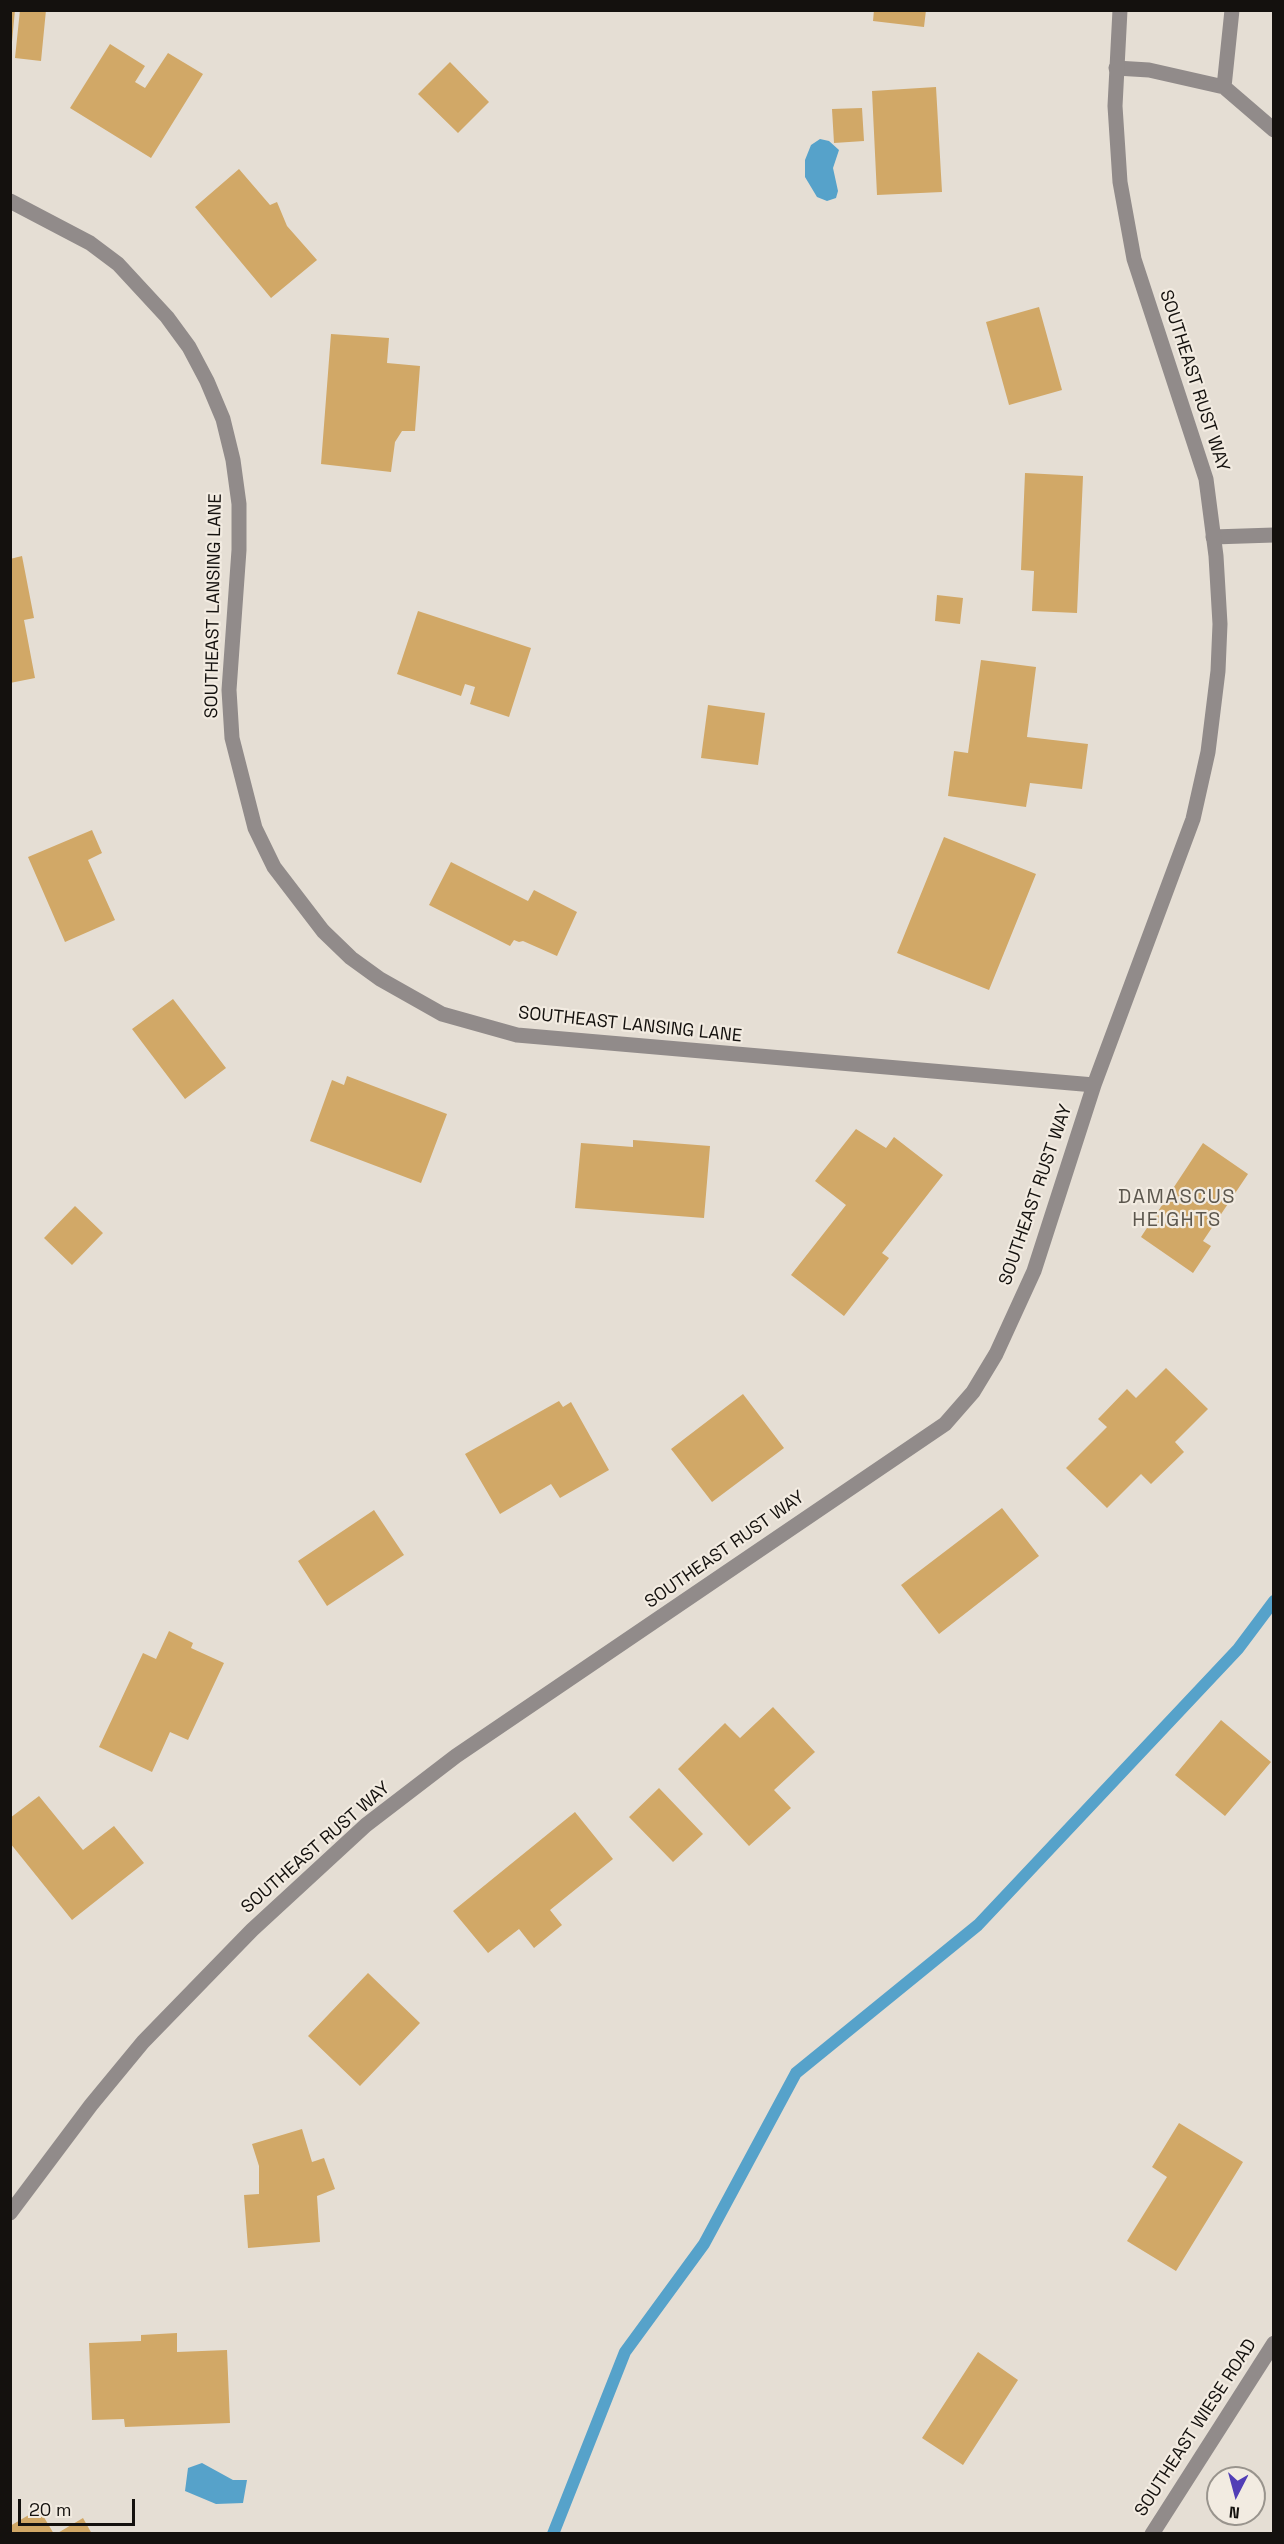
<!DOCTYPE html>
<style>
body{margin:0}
#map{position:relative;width:1284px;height:2544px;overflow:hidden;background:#e5ded4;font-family:"Space Grotesk",sans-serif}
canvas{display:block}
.frame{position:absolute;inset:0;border:12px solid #14110e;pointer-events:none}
.north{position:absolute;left:1206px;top:2466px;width:60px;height:60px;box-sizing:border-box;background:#f2ebe1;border:2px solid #99948d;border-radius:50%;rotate:186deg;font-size:16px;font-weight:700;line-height:24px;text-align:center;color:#14110e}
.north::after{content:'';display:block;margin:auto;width:21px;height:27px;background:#523eb6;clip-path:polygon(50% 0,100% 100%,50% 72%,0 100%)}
.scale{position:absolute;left:18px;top:2499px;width:117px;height:27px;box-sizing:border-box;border:3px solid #14110e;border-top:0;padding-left:8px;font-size:18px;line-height:21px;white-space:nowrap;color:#14110e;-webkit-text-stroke:4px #f2ebe1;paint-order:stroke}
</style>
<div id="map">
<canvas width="1284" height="2544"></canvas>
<div class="frame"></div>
<div class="north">N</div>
<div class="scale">20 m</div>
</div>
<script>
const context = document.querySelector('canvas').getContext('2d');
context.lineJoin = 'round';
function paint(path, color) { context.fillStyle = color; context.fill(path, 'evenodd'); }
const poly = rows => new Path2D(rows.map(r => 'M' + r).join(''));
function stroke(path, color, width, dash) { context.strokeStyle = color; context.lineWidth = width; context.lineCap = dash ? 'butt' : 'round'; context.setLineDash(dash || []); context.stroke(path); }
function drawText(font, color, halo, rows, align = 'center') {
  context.font = font + ' "Space Grotesk",sans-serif'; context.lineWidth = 4.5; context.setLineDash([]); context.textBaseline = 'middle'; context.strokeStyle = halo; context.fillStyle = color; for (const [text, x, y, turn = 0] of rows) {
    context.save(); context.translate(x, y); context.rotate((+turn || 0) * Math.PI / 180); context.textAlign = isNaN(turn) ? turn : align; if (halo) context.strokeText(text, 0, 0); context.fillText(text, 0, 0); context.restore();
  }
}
paint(poly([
 [820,139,829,141,839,150,833,168,838,191,836,198,827,201,817,197,805,177,805,160,811,145],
 [202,2463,233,2480,247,2480,243,2503,216,2504,185,2491,188,2468]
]), '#56a2ca');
stroke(poly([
 [553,2534,625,2352,704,2244,796,2073,978,1925,1238,1649,1274,1601]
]), '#56a2ca', 12);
paint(poly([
 [10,10,15,10,12,42,10,42],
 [20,10,46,10,41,61,15,58],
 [874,10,926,10,924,27,873,21],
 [110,44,145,66,135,82,145,88,168,53,203,74,151,158,70,108],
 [450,62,489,102,458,133,418,94],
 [936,87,942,192,877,195,872,91],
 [862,108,864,141,834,143,832,109],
 [239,169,270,205,277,202,287,226,317,260,271,298,195,207],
 [1039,307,1062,390,1009,405,986,322],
 [331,334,389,338,387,363,420,366,415,431,402,431,395,442,391,472,321,464],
 [1025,473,1083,476,1077,613,1032,611,1034,571,1021,570],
 [22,556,34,618,24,620,35,678,10,683,10,559],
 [937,595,963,598,960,624,935,621],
 [418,611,531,648,509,717,470,704,475,687,465,684,461,696,397,674],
 [981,660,1036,667,1027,737,1088,744,1082,789,1030,783,1026,807,948,796,954,751,968,753],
 [708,705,765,713,758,765,701,758],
 [92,830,102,853,88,860,115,920,65,942,28,857],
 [944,837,1036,874,989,990,897,953],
 [451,862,528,901,534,890,577,912,557,956,523,941,519,942,514,940,510,946,429,905],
 [173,999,226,1068,185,1099,132,1029],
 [347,1076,447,1114,421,1183,310,1141,332,1080,344,1085],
 [856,1129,886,1148,894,1137,943,1175,882,1253,889,1258,844,1316,791,1275,846,1205,815,1181],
 [633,1140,710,1146,704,1218,575,1208,581,1143,633,1147],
 [1203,1143,1248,1174,1203,1241,1211,1246,1193,1273,1141,1237],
 [75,1206,103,1233,72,1265,44,1238],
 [1166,1368,1208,1409,1175,1442,1184,1452,1151,1484,1141,1474,1107,1508,1066,1468,1107,1427,1098,1419,1127,1389,1136,1398],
 [743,1394,784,1448,712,1502,671,1449],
 [559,1401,563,1407,571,1402,609,1470,560,1498,551,1484,500,1514,465,1454],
 [1002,1508,1039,1556,939,1634,901,1585],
 [374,1510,404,1555,327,1606,298,1561],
 [169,1631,193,1643,191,1648,224,1663,188,1740,170,1732,152,1772,99,1747,143,1653,156,1659],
 [773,1707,815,1752,774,1790,791,1808,749,1846,678,1769,725,1723,740,1738],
 [1221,1720,1271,1762,1225,1816,1175,1775],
 [659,1788,703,1834,673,1862,629,1817],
 [39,1796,83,1850,114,1826,144,1863,72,1920,10,1843,10,1818],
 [575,1812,613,1859,550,1910,562,1925,534,1948,519,1929,488,1953,453,1911],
 [368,1973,420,2023,360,2086,308,2036],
 [1179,2123,1243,2162,1176,2271,1127,2241,1167,2177,1152,2167],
 [302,2129,312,2162,324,2158,335,2189,317,2196,320,2242,248,2248,244,2195,259,2194,259,2166,252,2144],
 [177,2333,177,2352,227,2350,230,2423,125,2427,124,2419,92,2420,89,2343,141,2341,141,2335],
 [978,2352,1018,2380,963,2465,922,2438],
 [39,2509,54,2534,10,2534,10,2526],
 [83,2518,92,2534,56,2534]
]), '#d1a867');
stroke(poly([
 [1116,68,1149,70,1224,87,1274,130],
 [1224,87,1232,10],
 [1213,537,1274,535]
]), '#918b8a', 15);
stroke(poly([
 [10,201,90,243,118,264,167,317,189,347,207,381,223,419,233,460,239,504,239,550,229,690,232,738,255,828,274,867,323,931,351,958,380,979,442,1014,517,1035,1094,1085],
 [10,2213,91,2105,143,2042,252,1930,366,1825,456,1756,945,1424,973,1392,996,1354,1034,1271,1094,1085,1193,819,1208,752,1218,671,1220,624,1216,556,1206,479,1134,259,1120,182,1115,106,1120,10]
]), '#918b8a', 15);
stroke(poly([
 [1152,2534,1274,2343]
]), '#918b8a', 15);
drawText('18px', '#14110e', '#f2ebe1', [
 ["SOUTHEAST RUST WAY",1194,381,72],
 ["SOUTHEAST LANSING LANE",214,606,-89],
 ["SOUTHEAST LANSING LANE",630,1025,6],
 ["SOUTHEAST RUST WAY",1036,1195,-71],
 ["SOUTHEAST RUST WAY",725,1550,-35],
 ["SOUTHEAST RUST WAY",316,1848,-41],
 ["SOUTHEAST WIESE ROAD",1196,2428,-57]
]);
context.letterSpacing = '1.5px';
drawText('20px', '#5c574e', '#f2ebe1', [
 ["DAMASCUS",1177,1198],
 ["HEIGHTS",1177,1221]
]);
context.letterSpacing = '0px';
</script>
